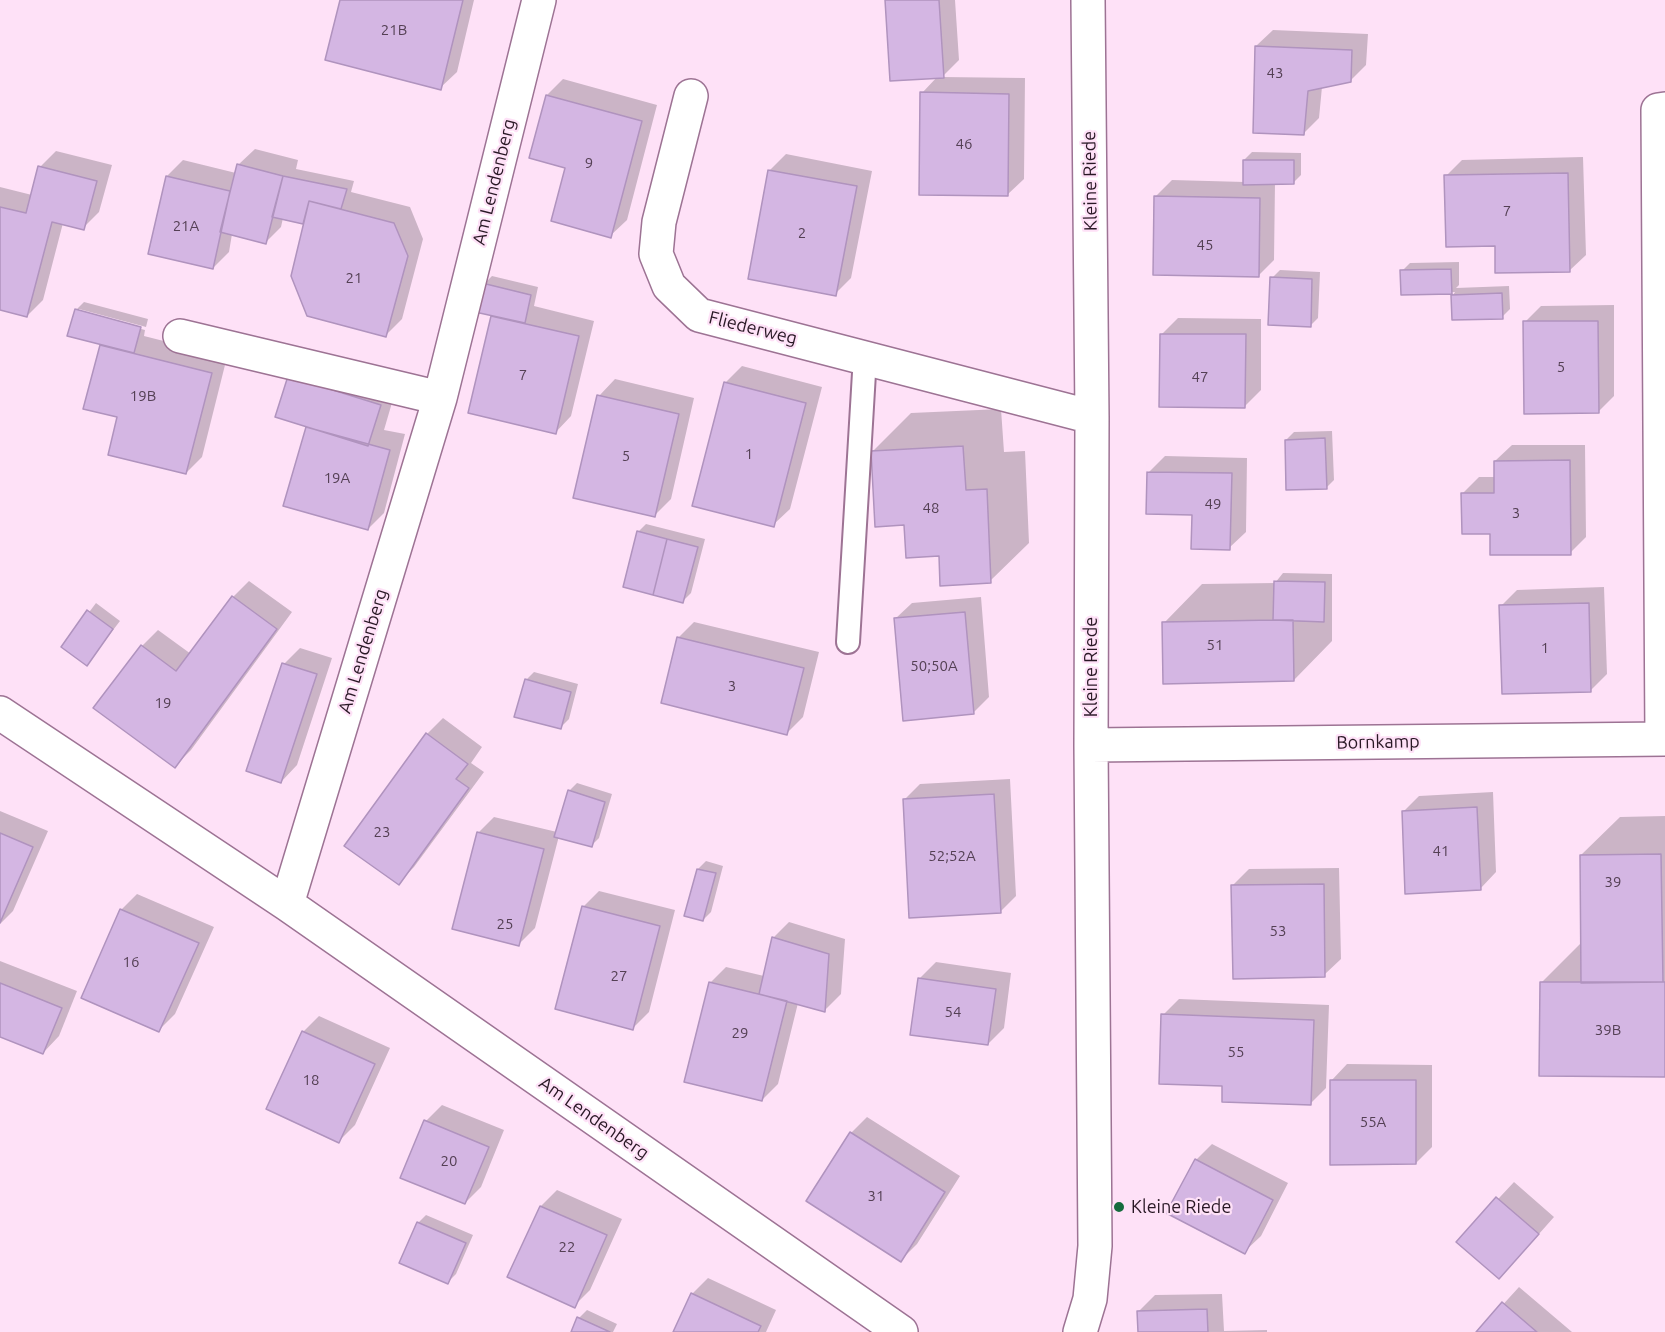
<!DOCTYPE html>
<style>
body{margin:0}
canvas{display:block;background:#fee1f7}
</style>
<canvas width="1665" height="1332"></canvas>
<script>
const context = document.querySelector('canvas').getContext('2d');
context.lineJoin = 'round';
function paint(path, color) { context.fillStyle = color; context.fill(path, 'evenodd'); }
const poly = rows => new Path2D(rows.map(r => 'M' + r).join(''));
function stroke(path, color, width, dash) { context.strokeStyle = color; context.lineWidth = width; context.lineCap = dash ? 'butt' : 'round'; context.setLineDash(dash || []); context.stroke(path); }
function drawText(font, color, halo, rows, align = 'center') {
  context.font = font + ' Ubuntu,sans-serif'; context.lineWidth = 4.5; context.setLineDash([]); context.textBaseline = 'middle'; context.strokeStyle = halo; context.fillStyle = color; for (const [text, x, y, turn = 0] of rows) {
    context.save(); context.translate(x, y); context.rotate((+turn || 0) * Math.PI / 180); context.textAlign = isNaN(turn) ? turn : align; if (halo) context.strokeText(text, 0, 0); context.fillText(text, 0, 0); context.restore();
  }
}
paint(poly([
 [341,0,474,0,457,72,440,88],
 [886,0,955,0,959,60,942,77,1025,78,1024,179,1007,195,922,93,938,76],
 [1273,30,1368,34,1366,65,1350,81,1322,87,1319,118,1303,134,1256,46],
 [563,79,657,105,627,220,610,236,567,167,547,95],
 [255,149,298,160,296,169,354,181,351,192,410,207,423,239,402,319,386,335,306,219,302,223,283,218,281,227,265,243,232,234,229,252,213,268,167,176,183,160,236,173,238,165],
 [56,151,112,165,99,212,83,228,63,223,43,300,27,316,0,309,0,187,32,195,40,167],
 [1252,152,1301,153,1301,175,1293,183,1275,183,1274,260,1258,276,1156,196,1172,180,1245,182,1244,160],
 [786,154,872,171,851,278,835,294,770,170],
 [1583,157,1586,255,1569,271,1446,176,1462,160],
 [1459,262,1459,285,1456,288,1509,286,1510,309,1502,317,1453,295,1455,292,1402,294,1402,271,1410,263],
 [1280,270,1320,272,1318,318,1310,326,1272,278],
 [492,276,538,287,534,306,594,321,571,416,555,433,493,316,495,315,484,284],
 [84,302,148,319,146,327,79,309,79,312,145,330,144,336,227,357,202,457,186,473,119,416,101,345,103,344,76,310],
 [1614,305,1614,396,1598,412,1525,322,1541,306],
 [1178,318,1261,319,1261,390,1245,406,1161,335],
 [742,366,822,387,790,509,773,525,726,382],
 [289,377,396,389,384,430,405,434,384,513,368,529,285,505,308,426],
 [615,379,694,398,671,499,655,515,599,396],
 [1001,409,1004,452,1025,451,1029,543,990,581,905,524,872,452,911,413],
 [1332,431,1334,480,1326,488,1286,440,1294,432],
 [1512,445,1585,445,1586,537,1570,553,1492,532,1463,493,1479,477,1496,477,1495,461],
 [1165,456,1247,458,1246,532,1229,548,1149,472],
 [646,524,705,539,691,593,683,601,638,532],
 [1283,573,1332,574,1332,641,1294,680,1164,623,1202,584,1275,583],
 [249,581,292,612,191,750,175,766,142,646,158,630,191,654,233,597],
 [1604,587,1607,674,1591,690,1501,606,1517,590],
 [981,597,989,697,973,713,895,619,912,603],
 [96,603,120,621,87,664,63,647],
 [694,622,819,652,803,717,787,733,678,638],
 [300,648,332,658,297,765,281,782,284,664],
 [534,672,578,684,569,719,561,727,526,680],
 [443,718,482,747,471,763,484,772,414,867,398,883,427,734],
 [1010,779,1016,896,1000,912,904,800,920,784],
 [577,783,612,794,599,838,591,846,559,836,535,928,519,944,478,833,494,817,557,832,569,791],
 [1493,792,1496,872,1480,889,1403,812,1419,796],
 [0,811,48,831,13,911,0,924],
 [1665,816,1665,1075,1541,983,1580,944,1582,944,1581,855,1620,817],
 [706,861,723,866,711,912,703,920,698,869],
 [1339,868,1341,959,1324,975,1233,885,1249,869],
 [599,891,675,910,649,1012,633,1028,583,907],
 [137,894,214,927,175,1014,159,1030,121,910],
 [789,922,845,939,841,994,825,1010,798,1003,778,1084,762,1100,710,983,726,967,764,976,773,938],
 [0,961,77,991,59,1036,43,1053,0,1036],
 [936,962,1011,973,1004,1028,988,1044,920,978],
 [1179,999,1329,1005,1326,1088,1310,1104,1223,1085,1163,1015],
 [319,1016,390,1048,355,1125,339,1141,303,1032],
 [1347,1064,1432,1065,1432,1147,1416,1163,1331,1081],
 [442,1105,504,1130,481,1187,465,1203,426,1121],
 [867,1117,960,1176,917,1244,901,1260,851,1133],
 [1212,1144,1288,1183,1261,1236,1244,1252,1196,1160],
 [1514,1182,1554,1217,1515,1261,1458,1242],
 [557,1190,622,1219,590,1290,574,1306,509,1277,541,1206],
 [426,1215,473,1235,456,1274,448,1282,418,1223],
 [708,1278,776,1310,766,1332,674,1332,692,1294],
 [1519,1287,1572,1332,1478,1332],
 [1222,1294,1224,1331,1267,1330,1267,1332,1139,1332,1139,1311,1155,1295],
 [587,1310,617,1324,613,1332,573,1332,579,1318]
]), '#0003');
const building = poly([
 [340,0,463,0,441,90,325,60,340,0],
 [885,0,939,0,944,78,890,81,885,0],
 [1255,46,1352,50,1351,82,1308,91,1304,135,1253,133,1255,46],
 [920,92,1009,94,1008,196,919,195,920,92],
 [546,95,642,121,611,238,551,221,565,168,529,158,546,95],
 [1243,160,1294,160,1294,184,1243,185,1243,160],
 [237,164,283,176,266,244,220,232,237,164],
 [38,166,97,181,84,230,52,222,27,317,0,310,0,207,26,213,38,166],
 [768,170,857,186,836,296,748,279,768,170],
 [1568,173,1570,272,1495,273,1495,246,1446,247,1444,175,1568,173],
 [166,176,230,191,213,269,148,254,166,176],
 [283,176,347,189,341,209,309,201,303,224,272,217,283,176],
 [1154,196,1260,198,1259,277,1153,275,1154,196],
 [309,201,394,223,408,256,386,337,307,316,291,276,309,201],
 [1451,269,1452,294,1401,295,1400,270,1451,269],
 [1270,277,1312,279,1311,327,1268,325,1270,277],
 [482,283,531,295,525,323,475,312,482,283],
 [1502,293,1503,319,1452,320,1451,295,1502,293],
 [75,309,141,327,134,353,67,336,75,309],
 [491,316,579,336,556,434,468,413,491,316],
 [1523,321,1598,321,1599,413,1524,414,1523,321],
 [1160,334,1246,334,1245,408,1159,407,1160,334],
 [100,345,212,373,186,474,108,455,117,417,83,409,100,345],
 [288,376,381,405,368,446,275,417,288,376],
 [724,382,806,403,774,527,692,506,724,382],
 [597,395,679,414,655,517,573,498,597,395],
 [306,427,390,450,368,530,283,506,306,427],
 [1325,438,1327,489,1286,490,1285,440,1325,438],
 [963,446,966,490,987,489,991,583,940,586,939,556,906,558,904,525,875,527,871,451,963,446],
 [1570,460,1571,555,1490,555,1490,534,1462,534,1461,493,1494,493,1494,461,1570,460],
 [1147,472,1232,473,1230,550,1191,549,1192,515,1146,514,1147,472],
 [637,531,667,539,653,595,623,587,637,531],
 [667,539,698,547,683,603,653,595,667,539],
 [1274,581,1325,582,1324,622,1273,620,1274,581],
 [232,596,277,629,175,768,93,708,141,645,176,671,232,596],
 [1589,603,1591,692,1502,694,1499,605,1589,603],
 [87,610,113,629,87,666,61,647,87,610],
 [965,612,974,714,903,721,894,618,965,612],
 [1273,620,1293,620,1294,681,1163,684,1162,622,1273,620],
 [677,637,804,668,787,735,661,703,677,637],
 [282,663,317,674,281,783,246,771,282,663],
 [525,679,571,692,561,729,514,717,525,679],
 [426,733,468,764,456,779,469,788,399,885,344,846,426,733],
 [568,790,605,802,592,847,554,837,568,790],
 [994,794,1001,913,909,918,903,799,994,794],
 [1477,807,1481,890,1405,894,1402,811,1477,807],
 [477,832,544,849,519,946,452,929,477,832],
 [0,833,33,847,0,923,0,833],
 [1661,854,1663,982,1581,983,1580,855,1661,854],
 [697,869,716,873,703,921,684,916,697,869],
 [1324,884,1325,977,1233,979,1231,885,1324,884],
 [582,906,660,926,633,1030,555,1009,582,906],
 [120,909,199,943,159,1032,81,998,120,909],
 [772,937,829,954,825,1012,759,994,772,937],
 [918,978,996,989,988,1045,910,1035,918,978],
 [709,982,787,1001,762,1101,684,1082,709,982],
 [1540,982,1665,982,1665,1077,1539,1076,1540,982],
 [0,983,62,1008,43,1054,0,1037,0,983],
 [1161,1014,1314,1020,1311,1105,1222,1102,1222,1086,1159,1084,1161,1014],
 [302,1031,375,1064,339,1143,266,1109,302,1031],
 [1330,1080,1416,1080,1416,1164,1330,1165,1330,1080],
 [424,1120,489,1147,465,1204,400,1178,424,1120],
 [850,1132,945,1192,901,1262,806,1201,850,1132],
 [1195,1159,1273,1200,1245,1254,1166,1213,1195,1159],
 [1496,1197,1539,1234,1499,1279,1456,1242,1496,1197],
 [540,1206,607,1235,575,1308,507,1277,540,1206],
 [417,1222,466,1243,448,1284,399,1263,417,1222],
 [691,1293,761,1326,758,1332,673,1332,691,1293],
 [1502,1302,1537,1332,1476,1332,1502,1302],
 [1207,1309,1208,1332,1138,1332,1137,1311,1207,1309],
 [577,1317,610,1332,571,1332,577,1317]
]);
paint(building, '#d4b6e3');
stroke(building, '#b093be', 1.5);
const lane = poly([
 [848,642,865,356]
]);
const street = poly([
 [691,96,659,222,656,254,669,286,699,315,1092,417],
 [180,336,440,398,287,904],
 [440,398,539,0],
 [0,713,287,904,901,1332],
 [1662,739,1658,110,1665,109],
 [1091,745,1665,739],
 [1080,1332,1090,1299,1095,1246,1091,745,1092,417,1088,0]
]);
stroke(lane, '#9d7394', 26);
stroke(street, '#9d7394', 36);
stroke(lane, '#fff', 22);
stroke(street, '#fff', 33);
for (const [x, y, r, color] of [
 [1119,1207,6,"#156b3d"]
]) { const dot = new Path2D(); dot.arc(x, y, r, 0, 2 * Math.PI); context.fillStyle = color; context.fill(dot); stroke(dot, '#fee1f7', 2); }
drawText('15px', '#544054', null, [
 ["21B",394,30],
 ["43",1275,73],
 ["46",964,144],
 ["9",589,163],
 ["7",1507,211],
 ["21A",186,226],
 ["2",802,233],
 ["45",1205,245],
 ["21",354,278],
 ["5",1561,367],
 ["7",523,375],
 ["47",1200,377],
 ["19B",143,396],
 ["1",749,454],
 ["5",626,456],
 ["19A",337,478],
 ["49",1213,504],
 ["48",931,508],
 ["3",1516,513],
 ["51",1215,645],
 ["1",1545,648],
 ["50;50A",934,666],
 ["3",732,686],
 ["19",163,703],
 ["23",382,832],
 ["41",1441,851],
 ["52;52A",952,856],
 ["39",1613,882],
 ["25",505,924],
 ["53",1278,931],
 ["16",131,962],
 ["27",619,976],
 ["54",953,1012],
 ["39B",1608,1030],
 ["29",740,1033],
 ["55",1236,1052],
 ["18",311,1080],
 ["55A",1373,1122],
 ["20",449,1161],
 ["31",876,1196],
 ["22",567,1247]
]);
drawText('18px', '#291825', '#fee1f7', [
 ["Kleine Riede",1090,181,-91],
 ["Am Lendenberg",494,182,-76],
 ["Fliederweg",753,328,14],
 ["Am Lendenberg",363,651,-73],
 ["Kleine Riede",1091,667,-90],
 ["Bornkamp",1378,742,-1],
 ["Am Lendenberg",594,1118,35]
]);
drawText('18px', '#291825', '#fee1f7', [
 ["Kleine Riede",1131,1207]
], 'left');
</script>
